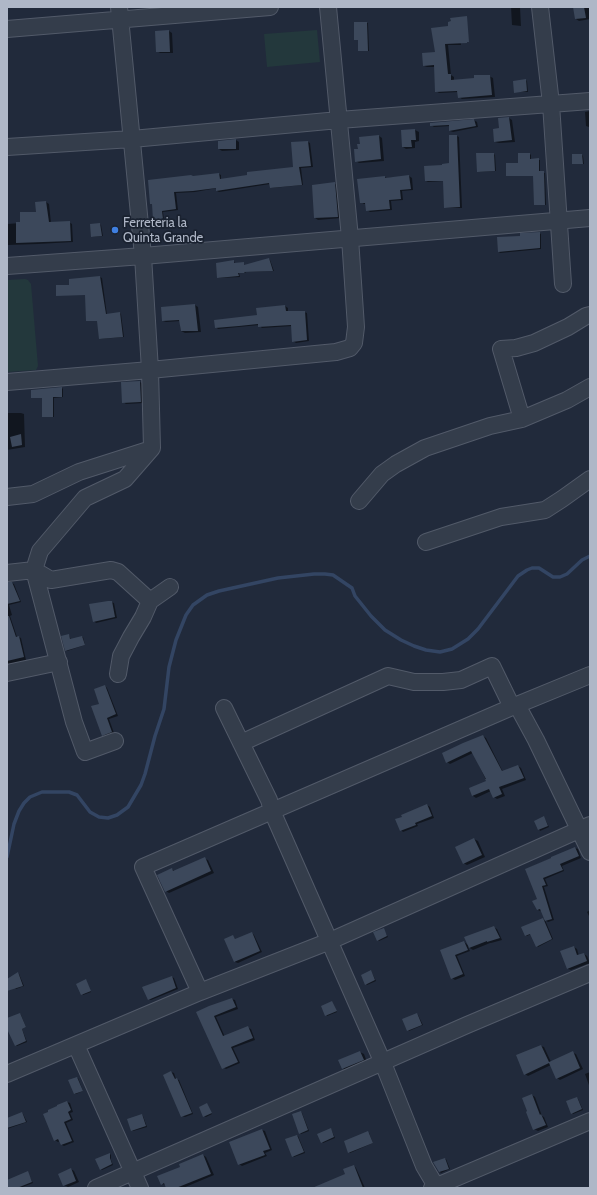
<!DOCTYPE html>
<style>
body{margin:0}
#map{position:relative;width:597px;height:1195px;overflow:hidden;background:#212a3b;font-family:Cabin,sans-serif}
canvas{display:block}
.frame{position:absolute;inset:0;border:8px solid #afb7c7;pointer-events:none}
</style>
<div id="map">
<canvas width="597" height="1195"></canvas>
<div class="frame"></div>
</div>
<script>
const context = document.querySelector('canvas').getContext('2d');
context.lineJoin = 'round';
function paint(path, color) { context.fillStyle = color; context.fill(path, 'evenodd'); }
const poly = rows => new Path2D(rows.map(r => 'M' + r).join(''));
function stroke(path, color, width, dash) { context.strokeStyle = color; context.lineWidth = width; context.lineCap = dash ? 'butt' : 'round'; context.setLineDash(dash || []); context.stroke(path); }
function drawText(font, color, halo, rows, align = 'center') {
  context.font = font + ' Cabin,sans-serif'; context.lineWidth = 3.5; context.setLineDash([]); context.textBaseline = 'middle'; context.strokeStyle = halo; context.fillStyle = color; for (const [text, x, y, turn = 0] of rows) {
    context.save(); context.translate(x, y); context.rotate((+turn || 0) * Math.PI / 180); context.textAlign = isNaN(turn) ? turn : align; if (halo) context.strokeText(text, 0, 0); context.fillText(text, 0, 0); context.restore();
  }
}
paint(poly([
 [317,30,320,62,267,67,264,34],
 [25,279,28,280,31,284,38,366,36,370,7,372,7,280]
]), '#23383c');
paint(poly([
 [511,7,520,7,521,26,512,25],
 [574,7,590,7,590,19,579,21,576,19],
 [367,23,368,23,369,51,359,51,359,40,357,40],
 [459,28,461,45,448,45,451,75,454,77,454,81,475,79,489,76,493,78,495,97,462,99,459,97,458,92,439,93,436,91,435,67,427,67,424,66],
 [169,31,172,33,173,53,160,53,157,51],
 [526,80,527,81,528,92,515,92],
 [590,111,590,127,589,127,586,126,585,112],
 [509,118,512,120,515,142,499,143,495,142,500,129],
 [474,120,477,122,478,127,453,132,450,131,450,126,434,127,431,125],
 [415,130,419,132,419,141,415,142,415,148,406,149,403,147,402,131],
 [379,136,382,138,384,161,359,163,356,161,359,149],
 [457,136,459,137,462,208,447,208,445,207,444,181,428,182,426,181,450,164],
 [236,140,239,142,239,150,222,151,219,149],
 [308,142,310,143,313,167,301,168,303,185,272,188,270,187,270,184,219,192,217,191,217,188,195,192,176,193,178,210,163,212,164,220,156,220,154,219,153,204,151,203,193,177,219,174,221,175,221,180,295,168,292,143],
 [494,154,495,155,496,171,479,172],
 [530,154,531,155,531,160,540,160,540,172,545,173,546,205,535,204,534,176,507,176],
 [582,155,583,156,584,164,573,164],
 [409,176,412,178,413,190,402,191,403,200,391,201,392,210,370,212,367,210,366,204,364,204,361,202,384,177,387,178],
 [335,184,338,185,341,218,318,220,315,218],
 [46,202,49,204,51,223,69,222,72,224,73,242,38,244,8,245,7,246,7,224,21,223,37,213,36,203],
 [100,224,101,225,103,236,93,237,92,237],
 [539,233,541,234,541,249,500,253,499,252,522,237],
 [269,259,270,260,274,271,245,272,246,273,239,273,240,277,218,278,234,261,235,264,243,263,245,266],
 [100,277,102,278,107,315,120,313,121,314,124,337,101,339,100,338,98,321,87,321,86,295,57,295,70,286,70,280],
 [195,305,198,307,201,332,185,333,181,331,180,321,166,322,163,321],
 [285,306,288,308,288,312,304,312,307,313,309,341,296,343,293,341,292,326,262,328,259,325,218,329,216,327,258,315,257,309],
 [140,382,143,384,144,403,126,404,123,402],
 [62,388,63,389,63,397,54,398,54,417,44,417,43,398,32,397],
 [7,413,21,413,24,414,25,447,7,450],
 [7,583,12,583,14,584,21,602,9,605,12,615,10,616,17,637,19,637,21,638,26,660,7,665],
 [111,602,114,603,117,618,96,623,94,621],
 [69,635,71,640,82,637,83,637,85,645,67,651,66,650],
 [105,686,107,688,118,716,109,719,114,733,106,736,103,735,100,704],
 [483,736,486,738,503,772,518,766,521,768,526,780,502,789,505,796,497,799,494,797,491,791,476,798,473,796,470,789,487,782,473,753,450,764,447,762],
 [427,805,430,807,434,818,417,824,418,826,403,832,401,830,403,817],
 [544,817,549,827,540,831,535,821],
 [474,839,478,841,485,857,467,865,463,863],
 [575,848,578,849,581,858,562,866,564,871,545,879,548,886,544,887,554,920,548,922,545,920,553,939,538,947,531,934,527,936,525,935,543,919,546,921,542,910,540,911,538,910,538,900,526,869],
 [205,859,208,860,214,873,169,893,166,891,172,869,175,872],
 [590,910,590,918,587,912],
 [493,927,497,929,502,940,491,943,490,943,473,950,468,947,470,951,457,956,465,976,455,980,452,978,442,950,464,942,468,945],
 [383,929,388,937,379,941,378,940],
 [252,933,254,935,262,952,238,963,235,962,226,940,233,936,236,940],
 [574,947,577,949,579,956,584,954,587,956,590,963,571,970,568,969],
 [371,971,376,981,367,985,366,984],
 [18,973,19,974,24,986,16,989,15,988],
 [172,977,174,978,178,989,151,1000,148,999],
 [86,980,91,992,83,995,77,984],
 [232,999,235,1000,238,1009,216,1017,225,1037,248,1028,251,1029,255,1040,233,1048,240,1063,226,1069,224,1068,198,1012],
 [332,1002,337,1012,327,1016,322,1007],
 [20,1014,21,1015,26,1027,22,1029,27,1042,17,1046,15,1045,7,1027,7,1019],
 [417,1014,418,1015,423,1025,409,1031,408,1030],
 [541,1046,544,1047,551,1062,573,1053,576,1054,583,1069,560,1080,557,1078,551,1065,528,1076,525,1074],
 [360,1052,364,1054,367,1062,346,1071,343,1069],
 [171,1072,174,1073,176,1079,179,1080,193,1114,185,1117,182,1116],
 [590,1072,590,1088,585,1074],
 [77,1078,78,1078,83,1091,76,1094,75,1094],
 [532,1095,535,1097,542,1116,544,1117,548,1127,538,1131,534,1129],
 [577,1098,578,1099,583,1110,573,1114,572,1113],
 [67,1102,70,1103,73,1112,70,1113,73,1120,66,1123,74,1142,64,1146,62,1145,60,1141,58,1142,55,1140],
 [207,1104,212,1114,206,1117,204,1116],
 [301,1112,302,1113,309,1131,301,1134,300,1133],
 [22,1113,23,1114,27,1122,7,1129,7,1119],
 [142,1115,143,1116,147,1127,133,1131,132,1130],
 [331,1129,335,1138,323,1143,322,1142],
 [262,1130,265,1131,272,1150,265,1153,267,1156,242,1166,239,1164],
 [368,1133,369,1133,373,1143,350,1153,349,1152],
 [297,1136,298,1136,305,1153,294,1157,293,1156],
 [110,1154,111,1155,111,1160,113,1165,102,1170,100,1169],
 [203,1155,206,1157,214,1175,183,1188,167,1188,166,1185,162,1184,181,1167],
 [445,1159,446,1159,450,1169,441,1173,440,1172],
 [354,1166,356,1168,365,1188,326,1188,346,1174],
 [71,1169,74,1171,79,1182,68,1187,64,1185],
 [28,1174,33,1183,20,1188,7,1188,7,1183]
]), '#0007');
stroke(poly([
 [7,857,14,824,19,811,24,803,30,797,42,792,69,792,77,795,90,812,99,817,108,818,117,815,128,807,141,785,145,774,155,736,164,709,169,667,176,640,186,615,193,605,207,595,219,591,278,578,314,574,325,574,333,575,352,588,355,596,371,616,385,630,401,640,414,646,426,650,440,652,452,649,468,639,478,629,518,576,527,570,532,568,539,568,553,577,560,577,567,574,582,560,590,556]
]), '#334563', 3.5);
paint(poly([
 [573,7,584,7,586,18,575,19],
 [467,16,469,42,467,42,467,43,445,44,448,74,451,74,451,80,474,78,474,75,490,75,492,95,458,98,457,91,435,92,434,65,423,66,422,53,435,52,431,28,448,26,448,22,451,21,450,18],
 [354,22,367,22,368,51,358,51,358,40,354,40],
 [169,30,170,52,156,52,155,31],
 [526,79,527,91,514,93,513,81],
 [509,117,512,140,494,142,493,129,499,128,498,118],
 [474,119,476,126,449,131,449,125,430,126,430,123],
 [415,129,416,140,411,140,412,147,402,147,401,130],
 [379,135,381,159,355,162,354,149,358,149,357,144,360,144,359,137],
 [449,135,457,135,460,207,444,208,443,181,425,181,424,166,442,165,442,164,449,163],
 [236,139,236,149,218,149,218,141],
 [308,141,311,166,299,167,302,185,270,188,269,183,216,191,216,188,193,191,174,192,176,209,162,211,163,219,153,220,152,204,150,204,148,180,191,175,193,176,219,173,220,179,247,175,247,172,293,167,291,142],
 [476,153,494,153,495,171,477,172],
 [518,153,530,153,530,159,539,158,539,171,544,171,545,205,534,205,533,176,506,176,506,163,518,163],
 [572,154,582,154,583,164,572,164],
 [409,175,411,189,400,190,401,199,389,200,390,209,366,211,365,203,360,203,357,179,385,176,385,178],
 [335,182,338,217,314,218,312,185],
 [46,201,49,222,70,221,71,241,16,243,16,222,20,222,20,212,36,212,35,202],
 [100,223,102,236,91,237,90,224],
 [540,232,540,248,498,252,497,237,520,236,520,233],
 [269,258,273,271,244,272,245,273,238,273,239,276,217,278,216,263,234,260,234,263,244,262,244,265],
 [100,276,106,314,120,312,123,337,99,339,97,321,86,321,85,295,56,296,56,285,69,285,69,279],
 [195,304,198,331,181,331,179,320,162,321,161,307],
 [285,305,286,311,305,311,307,340,292,342,291,325,258,327,258,324,239,326,215,328,214,320,257,315,256,308],
 [140,381,141,402,122,403,121,382],
 [62,387,62,397,53,397,53,417,42,417,42,398,31,398,31,390],
 [21,434,22,445,12,447,10,437],
 [7,582,12,582,20,601,7,604],
 [108,601,112,601,115,617,93,622,89,604],
 [7,616,9,616,16,637,19,636,24,657,7,661],
 [69,634,70,639,82,636,85,645,65,651,61,636],
 [105,685,116,714,107,718,112,732,102,736,91,706,99,704,94,689],
 [483,735,502,771,518,765,524,778,499,787,502,794,493,798,489,789,472,796,469,788,486,781,485,779,486,779,471,751,446,763,442,753,463,743],
 [427,804,432,816,415,823,416,825,400,831,395,819,402,817,401,815],
 [544,816,548,826,538,830,534,821],
 [474,838,482,855,463,864,455,847],
 [575,847,579,856,560,864,563,870,543,878,546,885,542,886,552,919,545,921,540,909,537,910,532,901,537,899,525,869,551,858,551,857],
 [205,857,211,871,165,892,157,875,172,868,173,871],
 [543,918,552,939,536,947,530,934,525,936,521,927],
 [494,926,500,938,487,942,487,941,469,948,464,937],
 [384,928,387,936,377,941,373,932],
 [252,932,260,951,234,962,224,939,233,935,235,939],
 [464,941,468,950,455,955,463,974,451,979,440,950],
 [574,946,577,955,584,953,587,961,567,969,560,951],
 [371,970,375,980,365,985,361,975],
 [18,972,23,986,7,991,7,979],
 [172,976,176,988,148,1000,142,987],
 [86,979,91,991,81,995,76,984],
 [232,998,236,1007,214,1016,223,1036,248,1026,253,1038,231,1047,238,1062,222,1069,196,1012,209,1006],
 [332,1001,337,1011,325,1016,321,1006],
 [20,1013,26,1027,22,1029,26,1041,15,1046,7,1029,7,1018],
 [417,1013,422,1025,407,1031,402,1019],
 [541,1045,549,1062,573,1051,580,1068,556,1079,549,1063,524,1075,516,1055],
 [360,1051,364,1060,342,1069,338,1060],
 [171,1071,175,1079,177,1078,192,1113,181,1117,163,1075],
 [77,1077,83,1091,74,1094,68,1080],
 [532,1094,540,1115,541,1114,546,1125,533,1130,526,1112,527,1111,522,1098],
 [577,1097,582,1109,571,1114,566,1101],
 [67,1101,71,1110,68,1112,71,1119,64,1122,72,1141,61,1145,58,1139,54,1141,43,1114,48,1112,48,1110,57,1106,57,1105],
 [207,1103,212,1113,203,1117,199,1107],
 [301,1111,308,1130,299,1134,292,1114],
 [22,1112,26,1122,7,1128,7,1118],
 [142,1114,146,1126,131,1131,127,1119],
 [331,1128,334,1137,321,1143,317,1134],
 [262,1129,270,1149,263,1151,265,1155,238,1165,229,1142],
 [368,1131,373,1143,348,1153,344,1141],
 [297,1135,304,1152,292,1157,285,1139],
 [110,1153,110,1158,112,1164,100,1170,95,1159],
 [203,1154,211,1174,176,1188,166,1188,164,1183,161,1185,157,1176,180,1167,179,1164],
 [445,1158,449,1169,439,1172,433,1162],
 [354,1165,363,1188,312,1188,345,1174,343,1169],
 [71,1168,76,1181,63,1186,58,1174],
 [28,1171,32,1182,17,1188,7,1188,7,1180]
]), '#3c485b');
const minor = poly([
 [540,7,551,104,563,284],
 [7,29,270,7],
 [7,147,132,139,339,120,590,101],
 [7,266,143,256,590,218],
 [7,382,150,370,336,352,350,348,354,343,356,327,350,238,328,7],
 [522,419,501,349,516,348,534,343,568,327,586,316,590,315],
 [7,497,33,494,79,472,151,449],
 [359,501,382,474,396,464,425,448,490,426,522,419,567,400,590,387],
 [426,542,501,517,545,510,562,499,590,479],
 [7,573,34,570,51,580,111,570,118,572,150,601],
 [7,673,59,662],
 [118,674,121,656,131,637,143,617,150,601,170,587],
 [517,705,536,740,590,852],
 [224,708,269,800,272,811,383,1063,424,1166,437,1188],
 [115,741,85,752,74,722,34,570,40,551,85,498,125,479,152,448,150,370,143,256,119,7],
 [241,743,388,676,414,682,443,682,461,680,492,666,512,707],
 [200,992,143,867,512,707,590,675],
 [76,1045,140,1188],
 [7,1074,200,992,330,941,590,825],
 [96,1188,467,1025,590,973],
 [432,1188,590,1121]
]);
stroke(minor, '#525a69', 18);
stroke(minor, '#343d4b', 16);
for (const [x, y, r, color] of [
 [115,230,4,"#3f7fe0"]
]) { const dot = new Path2D(); dot.arc(x, y, r, 0, 2 * Math.PI); context.fillStyle = color; context.fill(dot); stroke(dot, '#1a2230', 1.5); }
drawText('13px', '#afb7c7', '#1a2230', [
 ["Ferreteria la",123,223],
 ["Quinta Grande",123,238]
], 'left');
</script>
